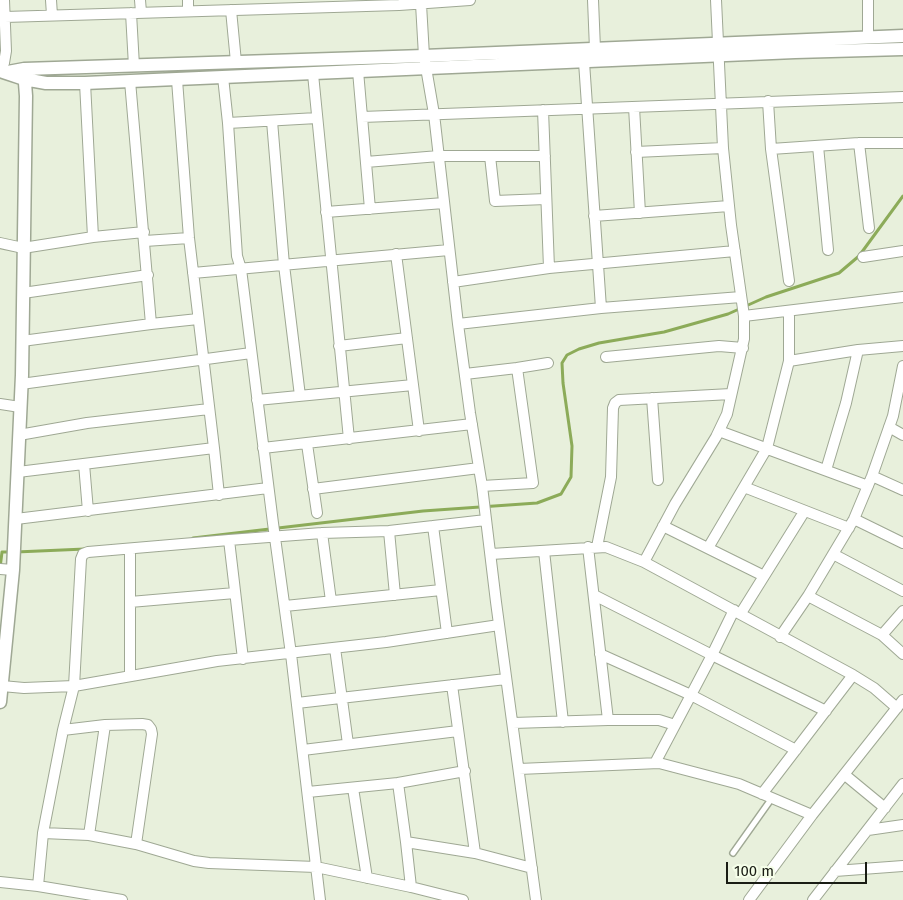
<!DOCTYPE html>
<style>
body{margin:0}
#map{position:relative;width:903px;height:900px;overflow:hidden;background:#e8f0dc;font-family:"Fira Sans",sans-serif}
canvas{display:block}
.scale{position:absolute;left:726px;top:862px;width:141px;height:22px;box-sizing:border-box;border:2px solid #191c14;border-top:0;padding-left:6px;font-size:15px;line-height:18px;white-space:nowrap;color:#191c14;-webkit-text-stroke:4px #f5fee9;paint-order:stroke}
</style>
<div id="map">
<canvas width="903" height="900"></canvas>
<div class="scale">100 m</div>
</div>
<script>
const context = document.querySelector('canvas').getContext('2d');
context.lineJoin = 'round';
const poly = rows => new Path2D(rows.map(r => 'M' + r).join(''));
function stroke(path, color, width, dash) { context.strokeStyle = color; context.lineWidth = width; context.lineCap = dash ? 'butt' : 'round'; context.setLineDash(dash || []); context.stroke(path); }
stroke(poly([
 [193,538,423,511,537,503,561,494,571,477,572,446,563,383,562,363,567,355,579,349,599,343,664,332,728,314,766,297,839,273,859,256,903,196],
 [16,552,85,549],
 [0,568,2,552,10,552]
]), '#8cab59', 3);
const service = poly([
 [733,853,772,798]
]);
const minor = poly([
 [51,0,52,15],
 [140,0,141,12],
 [423,0,421,4,424,56,434,114,458,324,470,413,482,486,496,602,536,900],
 [593,0,595,49],
 [868,0,868,37],
 [231,10,236,62],
 [188,11,188,0],
 [131,13,134,66],
 [5,17,399,5,470,0],
 [584,62,601,308],
 [0,71,4,63,6,51,4,0],
 [358,71,370,209],
 [313,74,349,439],
 [223,77,228,123,237,256,241,269,273,523,291,654,320,900],
 [130,81,151,324,198,319],
 [768,101,771,149,789,281],
 [634,107,640,213],
 [543,110,549,268],
 [362,117,903,97],
 [272,121,284,265,300,396],
 [228,123,317,118],
 [859,143,869,228],
 [818,146,828,250],
 [771,149,859,143,903,143],
 [636,152,723,148],
 [490,156,495,201,546,199],
 [366,162,439,156,545,156],
 [326,212,444,203],
 [594,216,729,206],
 [93,237,144,232],
 [145,241,189,238],
 [0,243,23,248,93,237,85,83],
 [396,254,419,431],
 [863,257,903,251],
 [193,273,449,250],
 [453,282,549,268,735,251],
 [23,293,148,275],
 [744,316,903,297],
 [458,324,601,308,741,297],
 [22,341,151,324],
 [339,346,407,338],
 [606,357,719,346,743,348],
 [789,361,858,350,903,346],
 [517,368,548,363],
 [465,374,517,368,533,483,482,486],
 [21,384,251,353],
 [652,398,658,480],
 [257,400,413,385],
 [0,404,20,407],
 [889,427,903,435],
 [719,431,868,486],
 [19,435,87,423,209,409],
 [307,444,317,513],
 [214,448,219,495],
 [263,448,472,424],
 [84,464,88,511],
 [826,470,846,403,858,350],
 [18,472,214,448,189,238,177,80],
 [872,476,903,490],
 [744,487,849,528],
 [313,489,479,468],
 [16,519,268,488],
 [854,519,903,543],
 [433,526,447,633],
 [663,526,764,576],
 [389,531,395,595],
 [322,533,331,601],
 [229,540,322,533,389,531,486,520],
 [597,547,611,477,613,408,615,403,619,400,731,394],
 [708,548,767,448,789,361,789,311],
 [130,549,130,676],
 [544,551,563,722],
 [491,554,606,547,644,562,853,675,874,688,897,708],
 [833,554,903,591],
 [644,562,675,504,716,437,727,414,744,339,744,316,731,225,723,148,716,0],
 [0,569,13,570],
 [594,595,712,655,734,610],
 [808,596,882,635,903,611],
 [130,602,235,593],
 [285,606,441,590],
 [741,613,804,512],
 [882,635,903,654],
 [780,637,808,596,854,519,872,476,893,416,903,366],
 [335,648,348,744],
 [600,654,691,695,712,655,826,711],
 [452,685,475,853,532,868],
 [2,686,24,688,74,686,217,661,386,642,499,625],
 [297,703,506,679],
 [608,720,659,720,675,725],
 [513,723,608,720,588,547],
 [63,730,105,725,142,724,148,725,151,729,152,734,136,844],
 [303,750,458,731],
 [655,763,691,695,796,750],
 [519,769,659,763,739,784,812,815],
 [845,775,885,808],
 [398,783,465,771],
 [353,788,367,878],
 [308,792,398,783,406,842,475,853],
 [762,794,853,675],
 [868,830,903,825],
 [43,833,89,835,136,844,194,861,209,863,316,867,411,887,463,900],
 [89,835,105,725],
 [406,842,411,887],
 [835,871,903,866],
 [0,882,38,886,122,900],
 [38,886,43,833,63,730,74,686,81,559,83,554,88,552,229,540,243,659],
 [749,900,812,815,903,700],
 [813,900,903,784]
]);
const tertiary = poly([
 [0,71,24,79,46,83,85,83,795,52,903,49],
 [8,72,24,69,424,56,903,36],
 [0,702,13,570,22,375,26,96,24,70]
]);
stroke(service, '#9fa894', 8);
stroke(minor, '#9fa894', 12);
stroke(tertiary, '#9fa894', 15);
stroke(service, '#fff', 5);
stroke(minor, '#fff', 10);
stroke(tertiary, '#fff', 12);
</script>
